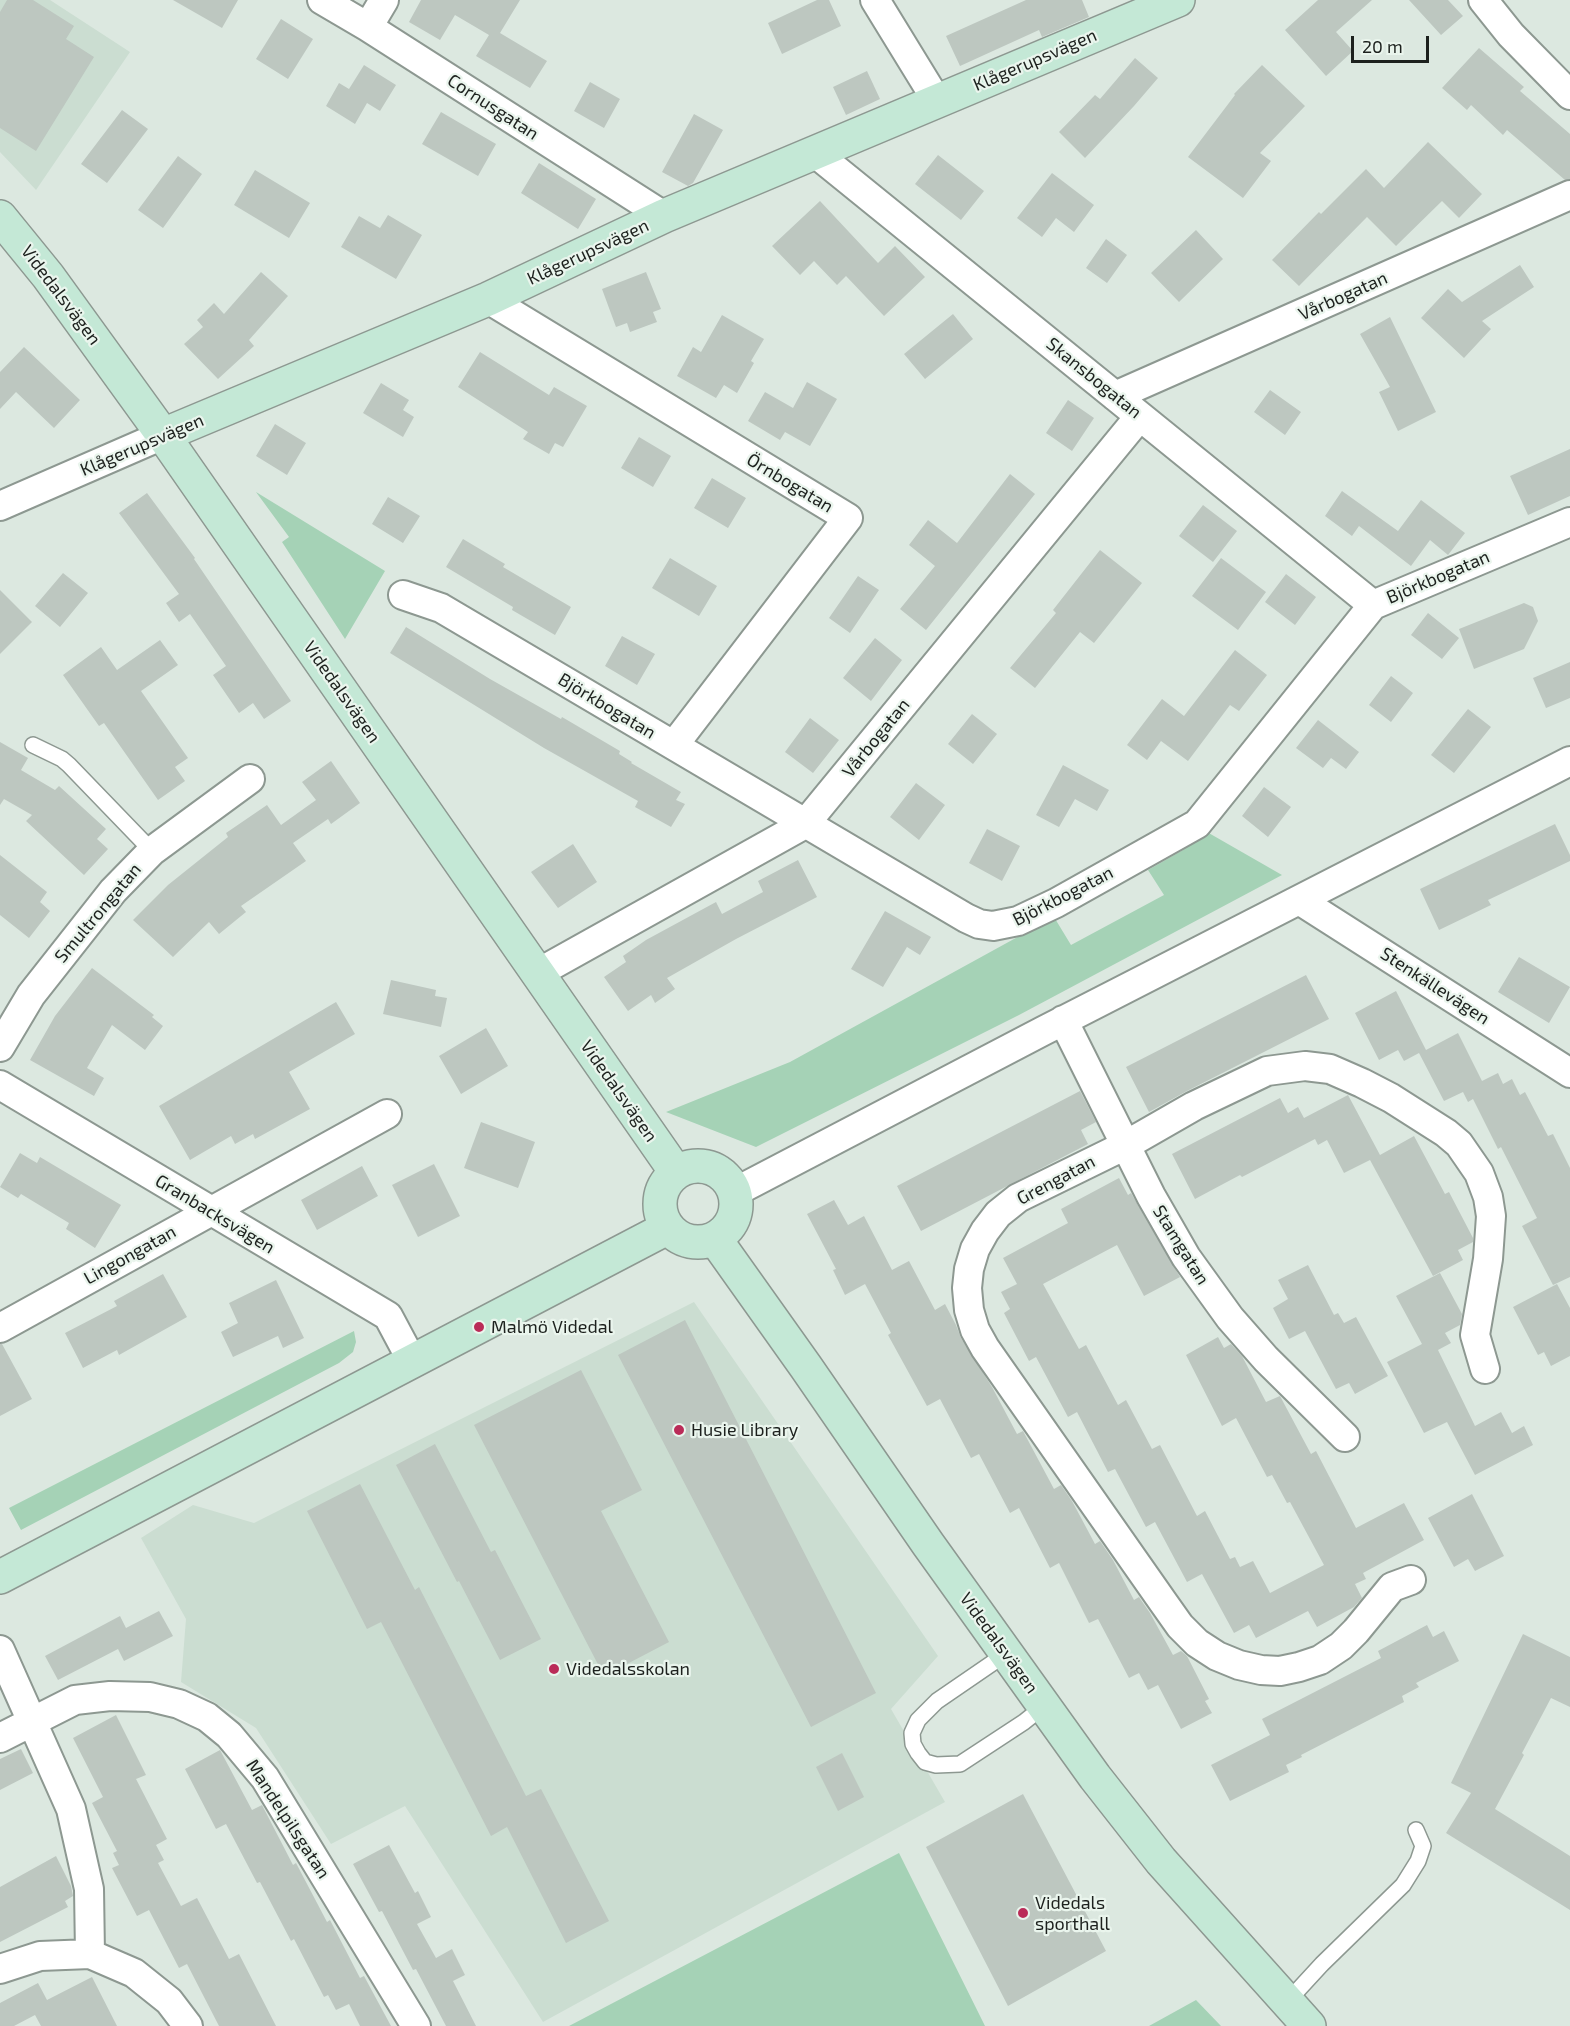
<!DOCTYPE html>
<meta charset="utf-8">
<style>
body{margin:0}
#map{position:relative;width:1570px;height:2026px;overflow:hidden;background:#dce8e0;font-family:"Exo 2",sans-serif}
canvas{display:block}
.scale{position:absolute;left:1351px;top:36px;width:78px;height:27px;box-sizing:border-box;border:3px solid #1d211e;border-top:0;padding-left:8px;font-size:18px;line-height:21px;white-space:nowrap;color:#1d211e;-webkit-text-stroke:4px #eaf5ed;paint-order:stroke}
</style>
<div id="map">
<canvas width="1570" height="2026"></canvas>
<div class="scale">20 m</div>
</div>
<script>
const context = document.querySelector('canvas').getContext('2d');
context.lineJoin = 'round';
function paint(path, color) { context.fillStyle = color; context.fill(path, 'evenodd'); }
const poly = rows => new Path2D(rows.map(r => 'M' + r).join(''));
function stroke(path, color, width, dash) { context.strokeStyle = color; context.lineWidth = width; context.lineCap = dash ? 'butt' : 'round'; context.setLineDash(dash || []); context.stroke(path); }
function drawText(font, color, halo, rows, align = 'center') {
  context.font = font + ' "Exo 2",sans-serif'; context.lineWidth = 4.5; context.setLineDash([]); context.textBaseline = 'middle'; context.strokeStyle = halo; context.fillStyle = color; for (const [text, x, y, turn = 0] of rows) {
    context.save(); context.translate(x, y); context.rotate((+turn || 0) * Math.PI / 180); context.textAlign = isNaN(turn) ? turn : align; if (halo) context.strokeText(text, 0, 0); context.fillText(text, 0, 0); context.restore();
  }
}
paint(poly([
 [0,0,50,0,130,52,36,190,0,152],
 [694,1302,938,1656,891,1709,945,1802,543,2022,405,1806,331,1844,256,1728,181,1682,186,1619,141,1538,193,1505,254,1523]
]), '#cbddd1');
paint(poly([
 [256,492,385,571,345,639,282,542,289,537],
 [1207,832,1282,875,1019,1015,756,1147,666,1112,790,1062,1054,917,1071,945,1164,895,1148,870,1183,850],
 [354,1331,356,1342,353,1352,339,1363,21,1530,9,1508],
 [899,1853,985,2026,569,2026],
 [1196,2000,1221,2026,1149,2026]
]), '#a5d2b6');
paint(poly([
 [7,0,33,0,74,26,66,39,94,57,36,151,0,128,0,12],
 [173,0,238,0,222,28],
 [421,0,520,0,500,33,547,61,530,88,476,56,489,35,455,15,440,40,409,22],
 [817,0,829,0,841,26,782,54,768,23],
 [1026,0,1082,0,1089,17,1042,37,1039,30,960,66,946,36],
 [1318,0,1372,0,1336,32,1353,51,1326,76,1285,30],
 [1409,0,1448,0,1463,16,1441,35],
 [281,19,313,39,288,79,256,59],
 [1479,48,1524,87,1520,91,1570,134,1570,179,1565,180,1507,130,1503,135,1471,105,1467,110,1442,88],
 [1135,58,1158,78,1134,106,1085,158,1059,132,1095,95,1100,99],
 [364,65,396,85,380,111,367,103,355,124,326,106,339,83,349,89],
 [1262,65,1305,106,1260,153,1271,161,1243,198,1188,157,1235,95,1234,94],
 [867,71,880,99,846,115,833,87],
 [590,82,620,99,604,128,574,111],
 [122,110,148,129,107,183,81,164],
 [441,112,496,144,478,176,422,144],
 [694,114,723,130,693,183,688,186,662,172],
 [1428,142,1482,194,1459,218,1442,201,1396,246,1367,217,1299,286,1272,260,1319,212,1321,214,1366,169,1384,188],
 [938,155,984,191,961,220,915,184],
 [178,156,202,174,163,228,138,210],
 [539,163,596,199,578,229,521,193],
 [255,170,310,203,289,238,234,205],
 [1052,173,1094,205,1074,232,1056,218,1042,237,1017,218],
 [820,201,878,263,895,246,925,277,884,316,846,276,837,285,814,261,800,275,772,246],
 [388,215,422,235,396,279,341,247,359,216,380,228],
 [1196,230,1223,259,1179,302,1151,273],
 [1106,239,1127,255,1107,283,1086,268],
 [1520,265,1534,287,1482,321,1491,329,1464,358,1421,318,1448,289,1462,302],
 [261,272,288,296,249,340,254,346,218,379,184,344,203,327,197,320,214,303,224,314],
 [646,272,661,309,653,312,657,322,630,332,627,323,616,327,602,289],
 [953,314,973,339,925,379,904,354],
 [722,315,764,339,751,361,754,363,737,393,724,385,716,398,677,376,693,347,701,352],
 [1390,317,1436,412,1398,431,1379,392,1390,387,1360,334],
 [24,347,80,400,54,428,16,392,0,409,0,372],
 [480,352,549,395,554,387,587,406,563,447,555,443,549,454,523,439,528,432,458,387],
 [807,382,837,399,810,446,785,432,780,440,748,421,765,392,793,408],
 [381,383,409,400,403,410,414,417,403,437,363,413],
 [1270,390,1301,412,1285,435,1254,412],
 [1068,400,1094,418,1072,451,1046,433],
 [275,424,306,443,287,475,256,456],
 [639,437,671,456,653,487,621,468],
 [1570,449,1570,496,1528,515,1510,476],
 [1010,474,1035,494,926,630,900,609,935,566,909,545,928,520,957,543],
 [712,478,746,498,728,528,694,508],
 [1342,491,1398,531,1421,500,1465,533,1448,555,1430,540,1411,566,1359,526,1352,536,1325,516],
 [147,493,195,558,194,559,291,701,264,719,253,703,239,713,213,675,226,666,190,614,179,622,166,603,179,594,119,513],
 [388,497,420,516,403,543,372,524],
 [1203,505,1237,531,1213,562,1179,536],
 [463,539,505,564,503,567,571,607,555,635,512,610,513,607,446,567],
 [1100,550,1142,583,1094,643,1080,632,1035,688,1010,668,1056,613,1053,610],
 [670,558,717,586,699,616,652,588],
 [1221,558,1266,592,1238,630,1192,596],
 [63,573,88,593,60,627,35,606],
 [1286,574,1316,597,1295,625,1265,602],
 [858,576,879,590,850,633,829,618],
 [0,590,32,622,0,654],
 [1524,603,1533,607,1538,621,1524,649,1474,669,1459,629],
 [1428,613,1459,638,1442,659,1411,635],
 [406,627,490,679,561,719,562,717,620,751,619,754,632,762,631,763,681,792,676,800,685,804,671,827,635,807,638,801,544,748,390,653],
 [622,636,655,654,637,685,605,666],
 [875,638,902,660,871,701,843,678],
 [160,640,178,665,141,691,188,758,175,767,185,781,158,800,104,723,99,726,63,675,101,647,117,670],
 [1235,650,1267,675,1239,711,1230,705,1188,761,1161,741,1147,760,1127,745,1162,699,1184,716],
 [1570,662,1570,698,1546,708,1533,678],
 [1391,676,1413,693,1391,722,1369,705],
 [1468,709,1491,727,1454,773,1431,755],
 [972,714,997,734,973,764,948,744],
 [810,718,839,740,813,773,785,752],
 [1318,720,1359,752,1346,769,1331,758,1323,768,1296,748],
 [0,742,28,758,21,770,55,790,59,786,106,829,97,839,108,849,84,875,26,821,32,815,4,799,0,805],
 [331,761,360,803,331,824,328,819,293,843,306,861,241,906,246,912,219,934,209,922,173,957,133,920,168,885,228,837,226,833,267,805,281,825,316,800,302,782],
 [1063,765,1109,790,1097,811,1075,799,1059,827,1036,815],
 [916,783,945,805,919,840,890,817],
 [1264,787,1291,807,1268,837,1242,816],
 [1555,824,1570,855,1570,861,1488,900,1491,905,1439,930,1420,889],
 [987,829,1020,846,1002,881,969,863],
 [573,844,597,882,558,908,531,872],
 [0,855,47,892,40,902,50,911,29,938,0,915],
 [798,860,817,897,736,939,667,978,675,989,655,1003,651,995,628,1011,604,977,626,962,623,956,646,940,716,902,722,914,763,892,758,881],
 [885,911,931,937,920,955,907,947,883,987,851,969],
 [1519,957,1570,987,1549,1023,1498,992],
 [92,968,154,1015,152,1017,163,1026,145,1050,112,1025,87,1068,104,1078,94,1096,30,1060,55,1016],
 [1306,975,1329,1019,1187,1091,1149,1112,1126,1067],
 [391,980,436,990,435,996,447,998,441,1027,383,1014],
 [1396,991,1426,1050,1458,1033,1482,1081,1498,1073,1503,1084,1512,1079,1520,1095,1525,1092,1548,1136,1553,1134,1570,1168,1570,1277,1553,1285,1522,1226,1537,1218,1501,1147,1498,1149,1473,1099,1468,1102,1463,1092,1444,1101,1419,1053,1404,1061,1398,1050,1379,1060,1355,1013],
 [336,1002,355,1034,289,1072,310,1109,255,1139,253,1134,235,1144,231,1136,190,1160,159,1106],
 [486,1028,508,1066,461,1094,439,1056],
 [1080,1091,1096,1122,1081,1130,1088,1144,921,1231,897,1186],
 [1348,1095,1380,1155,1414,1136,1445,1194,1449,1192,1473,1238,1473,1242,1458,1250,1463,1260,1433,1276,1370,1160,1344,1173,1327,1140,1318,1145,1315,1139,1242,1177,1240,1175,1195,1199,1172,1154,1280,1098,1288,1113,1298,1107,1304,1118],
 [481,1122,535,1142,518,1188,464,1168],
 [20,1153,37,1163,40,1157,121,1205,95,1248,66,1229,69,1223,21,1194,18,1198,0,1187],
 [434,1164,460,1216,418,1237,392,1185],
 [362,1166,378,1196,317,1230,301,1200],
 [1119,1178,1128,1195,1131,1193,1180,1277,1144,1296,1117,1245,1043,1284,1079,1349,1086,1345,1118,1405,1126,1400,1152,1449,1160,1445,1197,1516,1205,1511,1230,1559,1235,1557,1240,1567,1253,1561,1270,1593,1324,1565,1290,1502,1287,1503,1272,1475,1267,1477,1236,1418,1222,1426,1186,1355,1218,1337,1224,1348,1231,1344,1242,1356,1266,1402,1280,1396,1311,1454,1316,1451,1356,1528,1404,1503,1424,1540,1363,1573,1366,1579,1355,1584,1362,1598,1354,1607,1317,1627,1308,1611,1256,1638,1249,1625,1234,1633,1202,1574,1187,1582,1155,1522,1146,1527,1115,1469,1108,1472,1077,1412,1068,1417,1036,1357,1029,1361,1004,1313,1010,1309,1001,1292,1017,1284,1003,1258,1068,1223,1061,1209],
 [834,1200,848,1225,864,1216,892,1270,909,1261,935,1310,945,1304,956,1325,961,1338,992,1387,1017,1434,1023,1431,1054,1489,1061,1485,1072,1501,1095,1544,1100,1541,1113,1560,1134,1600,1139,1597,1150,1613,1173,1655,1181,1651,1187,1656,1209,1699,1205,1701,1212,1713,1181,1729,1158,1685,1148,1690,1139,1673,1129,1678,1098,1619,1089,1623,1059,1563,1050,1568,1019,1508,1010,1513,979,1454,971,1458,940,1399,927,1406,888,1335,891,1333,865,1284,845,1295,833,1270,836,1269,807,1214],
 [1308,1265,1334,1315,1338,1313,1344,1323,1356,1317,1388,1376,1355,1394,1349,1383,1336,1389,1305,1331,1289,1339,1273,1308,1288,1299,1278,1280],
 [1440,1273,1462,1314,1460,1325,1445,1333,1451,1343,1438,1350,1475,1426,1501,1412,1512,1433,1524,1426,1533,1445,1475,1475,1447,1422,1424,1433,1387,1362,1422,1344,1396,1296],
 [163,1274,187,1317,119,1355,117,1350,83,1368,65,1333,117,1306,114,1301],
 [276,1280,304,1338,283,1348,278,1336,233,1357,221,1332,238,1323,229,1303],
 [1557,1284,1570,1308,1570,1356,1551,1366,1544,1352,1538,1355,1513,1307],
 [685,1320,876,1693,811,1727,618,1355],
 [0,1344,2,1344,32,1399,0,1416],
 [581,1370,642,1490,601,1511,669,1642,604,1676,474,1425],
 [435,1444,491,1552,495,1550,541,1639,500,1660,459,1581,457,1582,396,1465],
 [360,1484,415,1590,419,1587,526,1796,541,1789,609,1921,566,1943,507,1827,491,1836,381,1622,367,1629,307,1511],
 [1472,1494,1504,1556,1475,1571,1468,1559,1454,1567,1428,1518],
 [159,1611,173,1636,124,1661,118,1649,58,1680,45,1656,120,1616,126,1628],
 [1427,1625,1433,1637,1444,1631,1459,1661,1416,1683,1419,1687,1402,1696,1404,1702,1301,1755,1302,1757,1286,1765,1289,1772,1230,1801,1211,1765,1270,1735,1262,1719,1381,1658,1378,1651],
 [1523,1634,1570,1657,1570,1707,1551,1698,1522,1753,1524,1755,1495,1809,1570,1856,1570,1910,1446,1833,1471,1793,1451,1783],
 [116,1715,146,1775,136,1779,167,1839,156,1845,164,1860,158,1863,181,1906,197,1898,229,1959,239,1954,276,2026,219,2026,187,1964,179,1968,149,1910,137,1916,112,1868,119,1865,113,1853,117,1851,92,1803,103,1797,73,1738],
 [21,1749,33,1773,0,1790,0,1759],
 [220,1750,252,1810,262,1805,293,1865,296,1863,327,1922,330,1920,360,1978,364,1976,391,2026,360,2026,349,2004,336,2010,328,1995,324,1997,294,1939,291,1941,260,1882,257,1883,226,1824,216,1829,185,1769],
 [842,1753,864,1797,838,1811,816,1767],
 [1023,1794,1106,1951,1008,2006,926,1847],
 [389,1845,415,1893,418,1891,431,1917,417,1924,436,1958,452,1949,465,1975,453,1981,476,2026,446,2026,416,1969,413,1970,382,1911,379,1912,353,1864],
 [56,1856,71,1886,73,1896,65,1901,68,1907,0,1942,0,1887],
 [92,1977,117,2026,41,2026,35,2015,14,2026,0,2026,0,2003,38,1983,47,2000]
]), '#bdc7c0');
const lane = poly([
 [33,745,62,759,69,765,152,851],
 [1007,1653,937,1701,918,1720,912,1733,913,1744,918,1753,925,1762,936,1765,960,1764,1024,1722,1044,1706],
 [1287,2002,1322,1964,1403,1885,1418,1861,1423,1846,1416,1830]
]);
const street = poly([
 [322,0,368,27,664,216],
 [875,0,937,101],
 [1483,0,1511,35,1570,95],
 [368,27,384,0],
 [814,152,1373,605],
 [488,299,848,518,674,745],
 [1115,396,1570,195],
 [0,506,163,435],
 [403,595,441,608,966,918,979,924,993,926,1018,921,1056,903,1197,824,1373,605,1570,522],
 [1299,900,1570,1073],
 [538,973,805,824,1140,416],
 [1063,1020,1151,1196,1186,1257,1230,1318,1266,1359,1345,1437],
 [0,1047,31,995,113,891,152,851,250,779],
 [0,1085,388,1316,412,1361],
 [735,1192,1043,1031,1570,761],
 [0,1328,387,1114],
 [1411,1580,1392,1587,1356,1631,1341,1646,1320,1660,1299,1667,1280,1671,1261,1670,1239,1665,1217,1656,1197,1643,1180,1626,1163,1602,985,1348,975,1330,969,1310,967,1288,969,1269,975,1249,985,1231,998,1214,1018,1198,1126,1145,1194,1106,1267,1071,1305,1066,1330,1069,1362,1083,1391,1098,1446,1133,1459,1144,1479,1173,1488,1197,1491,1216,1488,1259,1475,1335,1485,1369],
 [0,1650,71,1809,89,1889,90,1954],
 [0,1738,75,1700,110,1696,150,1697,179,1704,207,1717,229,1735,265,1778,416,2026],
 [0,1969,40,1956,90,1954,134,1973,169,2001,188,2026]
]);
const secondary = poly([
 [0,217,48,276,163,435,676,1172],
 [163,435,488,299,664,216,1178,0],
 '660 1204a38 38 0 1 1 76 0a38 38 0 1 1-76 0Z',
 [715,1239,806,1367,928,1544,1095,1777,1161,1861,1309,2026],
 [0,1577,667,1228]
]);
stroke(lane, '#8d9891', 18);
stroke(street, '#8d9891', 32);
stroke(secondary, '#8d9891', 36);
stroke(lane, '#fff', 15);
stroke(street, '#fff', 28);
stroke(secondary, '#c4e8d6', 33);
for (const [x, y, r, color] of [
 [479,1327,6,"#ba2b58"],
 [679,1430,6,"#ba2b58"],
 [554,1669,6,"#ba2b58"],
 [1023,1913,6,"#ba2b58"]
]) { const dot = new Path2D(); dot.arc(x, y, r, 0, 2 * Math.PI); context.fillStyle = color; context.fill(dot); stroke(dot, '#eaf5ed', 2); }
drawText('18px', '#1d211e', '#eaf5ed', [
 ["Klågerupsvägen",1035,60,-23],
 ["Cornusgatan",493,107,33],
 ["Klågerupsvägen",588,252,-25],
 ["Videdalsvägen",61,295,53],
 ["Vårbogatan",1343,296,-24],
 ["Skansbogatan",1094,378,39],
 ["Klågerupsvägen",142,445,-23],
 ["Örnbogatan",790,483,31],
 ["Björkbogatan",1438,577,-23],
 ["Videdalsvägen",342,692,55],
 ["Björkbogatan",607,706,31],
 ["Vårbogatan",876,738,-51],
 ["Björkbogatan",1063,896,-27],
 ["Smultrongatan",98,913,-50],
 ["Stenkällevägen",1435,986,33],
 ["Videdalsvägen",619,1091,55],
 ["Grengatan",1056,1180,-28],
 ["Granbacksvägen",215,1214,31],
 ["Stamgatan",1181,1245,58],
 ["Lingongatan",130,1255,-29],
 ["Videdalsvägen",999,1643,54],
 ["Mandelpilsgatan",288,1819,57]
]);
drawText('18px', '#1d211e', '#eaf5ed', [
 ["Malmö Videdal",491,1327],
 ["Husie Library",691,1430],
 ["Videdalsskolan",566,1669],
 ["Videdals",1035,1903],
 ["sporthall",1035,1924]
], 'left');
</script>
